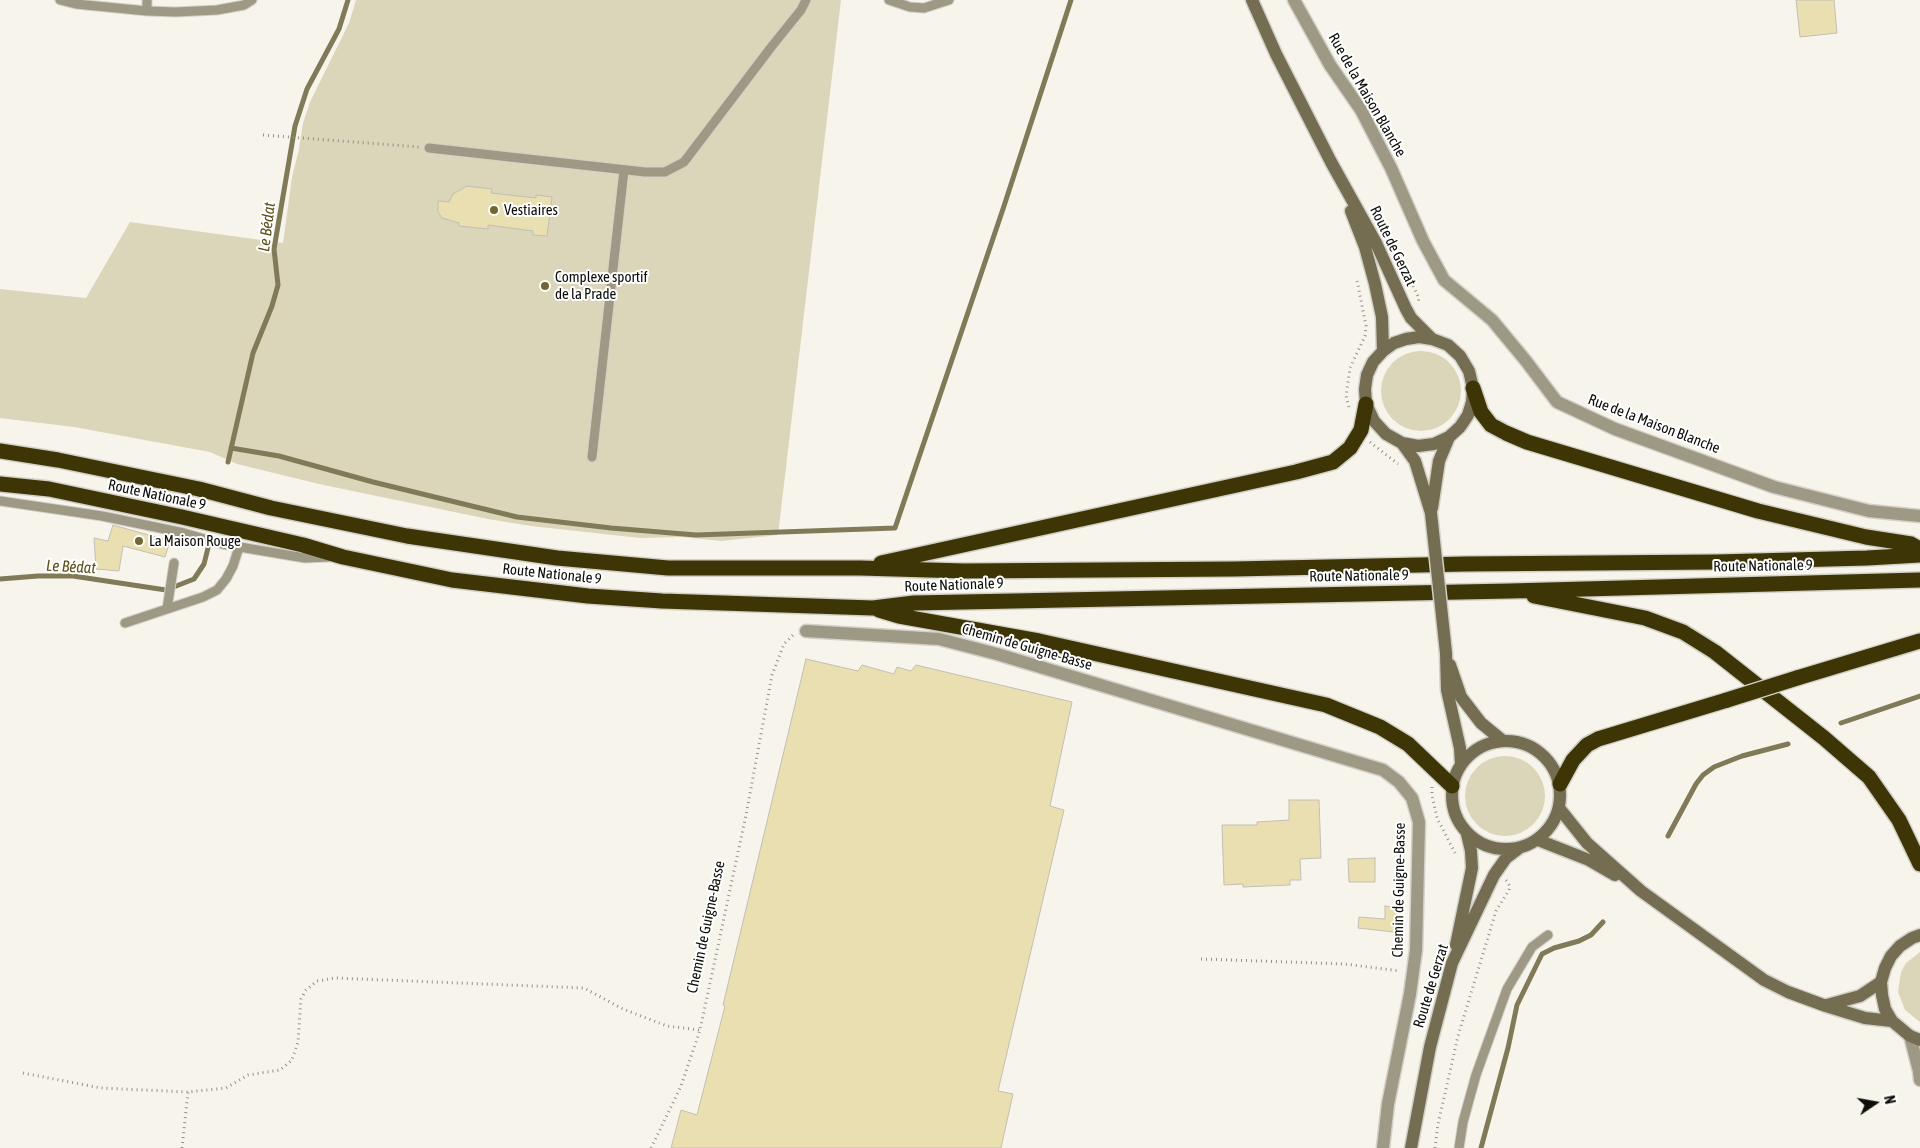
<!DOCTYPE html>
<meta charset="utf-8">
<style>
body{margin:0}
#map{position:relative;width:1920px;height:1148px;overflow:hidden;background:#f7f5eb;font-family:"Asap Condensed",sans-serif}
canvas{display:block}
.north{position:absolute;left:1850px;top:1078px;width:50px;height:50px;-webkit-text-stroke:4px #fff;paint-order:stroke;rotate:78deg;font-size:14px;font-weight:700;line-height:20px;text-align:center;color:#0d0d0a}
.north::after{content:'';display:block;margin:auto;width:18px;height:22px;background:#0d0d0a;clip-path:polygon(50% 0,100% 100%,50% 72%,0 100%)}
</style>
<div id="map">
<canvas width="1920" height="1148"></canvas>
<div class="north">N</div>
</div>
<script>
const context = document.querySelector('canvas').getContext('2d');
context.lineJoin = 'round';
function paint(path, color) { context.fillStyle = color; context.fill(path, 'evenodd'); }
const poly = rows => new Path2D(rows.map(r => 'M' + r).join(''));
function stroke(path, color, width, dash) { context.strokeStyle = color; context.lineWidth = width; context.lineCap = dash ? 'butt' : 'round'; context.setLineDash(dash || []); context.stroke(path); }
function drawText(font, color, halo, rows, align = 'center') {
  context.font = font + ' "Asap Condensed",sans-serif'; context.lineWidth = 4; context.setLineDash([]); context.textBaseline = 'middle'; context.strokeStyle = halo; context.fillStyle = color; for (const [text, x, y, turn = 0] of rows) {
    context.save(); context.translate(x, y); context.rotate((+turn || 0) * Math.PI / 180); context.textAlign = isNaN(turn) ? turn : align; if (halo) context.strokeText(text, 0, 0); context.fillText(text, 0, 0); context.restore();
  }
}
paint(poly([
 [356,0,841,0,778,535,721,541,682,537,640,538,531,526,488,519,319,484,237,464,210,452,74,427,0,418,0,289,86,298,130,222,283,243,292,177,299,149,303,123,310,102,349,23],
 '1381 391a40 40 0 1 1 80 0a40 40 0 1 1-80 0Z',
 '1465 796a40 40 0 1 1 80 0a40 40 0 1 1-80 0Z',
 [1920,952,1920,1022,1905,1010,1898,992,1901,972,1906,963]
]), '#dbd5b9');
stroke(poly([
 [231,448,279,456,373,482,517,517,611,528,696,535,895,528,1004,206,1071,0],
 [228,462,253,353,272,306,278,285,274,249,295,126,307,89,339,29,348,0],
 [0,579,38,576,73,576,166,590,194,579,204,564,208,548],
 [1841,723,1920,696],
 [1668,836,1696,784,1703,775,1714,767,1742,756,1788,744],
 [1481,1148,1508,1048,1517,1005,1542,954,1554,948,1579,941,1591,935,1603,922]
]), '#807a58', 5);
const building = poly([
 [1796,0,1834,0,1837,33,1800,37,1796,0],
 [467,186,492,189,491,193,536,198,536,195,552,197,547,236,533,235,533,231,488,225,488,229,459,226,459,223,442,218,438,212,438,201,449,202,453,194,467,186],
 [113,525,170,541,165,557,123,546,119,571,96,569,94,538,108,541,113,525],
 [806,659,858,671,862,665,894,674,897,667,911,671,916,665,1072,702,1050,806,1064,810,998,1091,1013,1094,1001,1148,671,1148,681,1110,697,1115,725,1006,723,1005,806,659],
 [1289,800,1319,800,1321,858,1300,859,1301,880,1290,880,1290,885,1243,887,1243,884,1224,885,1222,825,1257,825,1257,822,1289,820,1289,800],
 [1375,858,1375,882,1349,882,1348,859,1375,858],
 [1385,906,1402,908,1401,928,1394,932,1358,928,1359,917,1385,919,1385,906]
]);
paint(building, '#e9dfb0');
stroke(building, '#c1bfb6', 1);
const lane = poly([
 [60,0,76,4,147,11,147,0],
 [889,0,910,7,924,8,949,0],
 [147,11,176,12,217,10,244,5,252,0],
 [429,148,645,172,665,172,684,162,772,46,801,10,806,0],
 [592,457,624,170],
 [0,501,102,516,184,533,222,544,305,558,329,557],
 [167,609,174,563],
 [125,623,203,597,217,590,226,579,233,566,239,547],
 [1459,1148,1463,1122,1476,1075,1507,989,1532,947,1548,935]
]);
const street = poly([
 [1294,0,1330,65,1361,110,1391,168,1423,241,1444,280,1492,320,1526,361,1557,402,1615,429,1774,487,1869,511,1920,516],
 [806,631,939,639,997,654,1383,770,1399,782,1412,798,1419,822,1416,950,1410,994,1388,1104,1383,1148],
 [1910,1036,1919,1071,1920,1080]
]);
const secondary = poly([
 [1252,0,1276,54,1331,162,1376,243,1406,309,1411,318,1432,339],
 [1351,211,1365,247,1375,284,1382,317,1383,351],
 [1402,443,1418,446,1434,444,1449,437,1460,427,1468,415,1472,402,1473,388,1469,371,1460,356,1448,345,1432,339,1419,337,1406,339,1394,343,1383,351,1373,362,1367,375,1365,389,1366,404,1374,421,1386,434,1402,443,1415,461,1431,513],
 [1432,508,1439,461,1449,437],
 [1446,653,1447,690,1460,748,1461,764],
 [1450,665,1461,697,1481,723,1503,741],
 '1452 795a54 54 0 1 1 108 0a54 54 0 1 1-108 0Z',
 [1559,808,1587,843,1641,891,1764,980,1788,992,1826,1006,1865,1018,1892,1021],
 [1538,840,1589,860,1615,875],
 [1920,935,1912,938,1900,946,1891,956,1885,968,1881,982,1882,995,1885,1009,1892,1021,1910,1036,1920,1040],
 [1456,945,1472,868,1471,851,1467,834],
 [1827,1005,1860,996,1881,982],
 [1411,1148,1430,1047,1452,963,1494,875,1506,858,1518,849]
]);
const highway = poly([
 [1473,388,1481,412,1491,425,1506,433,1527,442,1758,511,1866,537,1911,544,1920,549],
 [0,451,58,460,199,489,271,508,407,536,557,558,668,568,860,568,964,571,1234,569,1466,564,1717,562,1867,558,1920,555],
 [0,484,49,489,182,517,303,545,343,557,452,580,588,596,662,601,873,608,914,603,1510,591,1920,580],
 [881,563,1296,472,1333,462,1350,448,1361,430,1366,404],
 [1534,596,1645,618,1683,632,1715,652,1824,738,1869,777,1899,820,1920,864],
 [879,610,899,616,1039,641,1326,705,1380,727,1408,744,1452,786],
 [1797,678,1920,641],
 [1560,784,1573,760,1587,745,1598,739,1727,700]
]);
stroke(lane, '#d2d0c7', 11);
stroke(street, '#d2d0c7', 15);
stroke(secondary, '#d2d0c7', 15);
stroke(highway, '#d2d0c7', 18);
stroke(poly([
 [263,135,419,147],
 [1413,286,1419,298,1418,303],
 [1349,407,1346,396,1350,368,1365,336,1366,326,1357,280],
 [1370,442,1398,464],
 [1432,787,1432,795,1437,818,1455,853],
 [1201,959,1345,964,1400,971],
 [23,1073,101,1088,188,1092,226,1088,248,1075,280,1070,292,1060,298,1042,301,999,306,990,317,981,335,978,584,988,623,1009,667,1026,700,1030],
 [182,1148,188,1092],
 [651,1148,681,1086,700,1030,746,815,772,675,784,644,793,635],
 [1435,1148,1438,1124,1458,1036,1496,911,1509,890,1510,886,1506,880]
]), '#92918a', 3, [1, 4]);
stroke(lane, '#9d9985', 9);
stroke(street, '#9d9985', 12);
stroke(secondary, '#746d51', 12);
stroke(highway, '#3e3507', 15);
const secondaryBridge = poly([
 [1431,513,1446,653]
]);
const highwayBridge = poly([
 [1727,700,1797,678]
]);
stroke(secondaryBridge, '#d2d0c7', 15, []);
stroke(highwayBridge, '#d2d0c7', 18, []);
stroke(secondaryBridge, '#746d51', 12);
stroke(highwayBridge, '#3e3507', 15);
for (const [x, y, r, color] of [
 [494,210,5,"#726733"],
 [545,286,5,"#726733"],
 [139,541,5,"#726733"]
]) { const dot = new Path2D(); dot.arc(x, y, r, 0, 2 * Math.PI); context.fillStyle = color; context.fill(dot); stroke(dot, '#fff', 2); }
drawText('15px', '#0d0d0a', '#fff', [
 ["Rue de la Maison Blanche",1367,95,60],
 ["Route de Gerzat",1393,246,64],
 ["Rue de la Maison Blanche",1654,424,21],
 ["Route Nationale 9",157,495,12],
 ["Route Nationale 9",1763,566,-1],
 ["Route Nationale 9",552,574,6],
 ["Route Nationale 9",1359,576,-1],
 ["Route Nationale 9",954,585,-2],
 ["Chemin de Guigne-Basse",1027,647,16],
 ["Chemin de Guigne-Basse",1399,890,-89],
 ["Chemin de Guigne-Basse",706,927,-78],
 ["Route de Gerzat",1431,986,-73]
]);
drawText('15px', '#0d0d0a', '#fff', [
 ["Vestiaires",504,210],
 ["Complexe sportif",555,277],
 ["de la Prade",555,294],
 ["La Maison Rouge",149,541]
], 'left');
drawText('italic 16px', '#5c511a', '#fff', [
 ["Le Bédat",267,227,-83],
 ["Le Bédat",71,567,3]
]);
</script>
